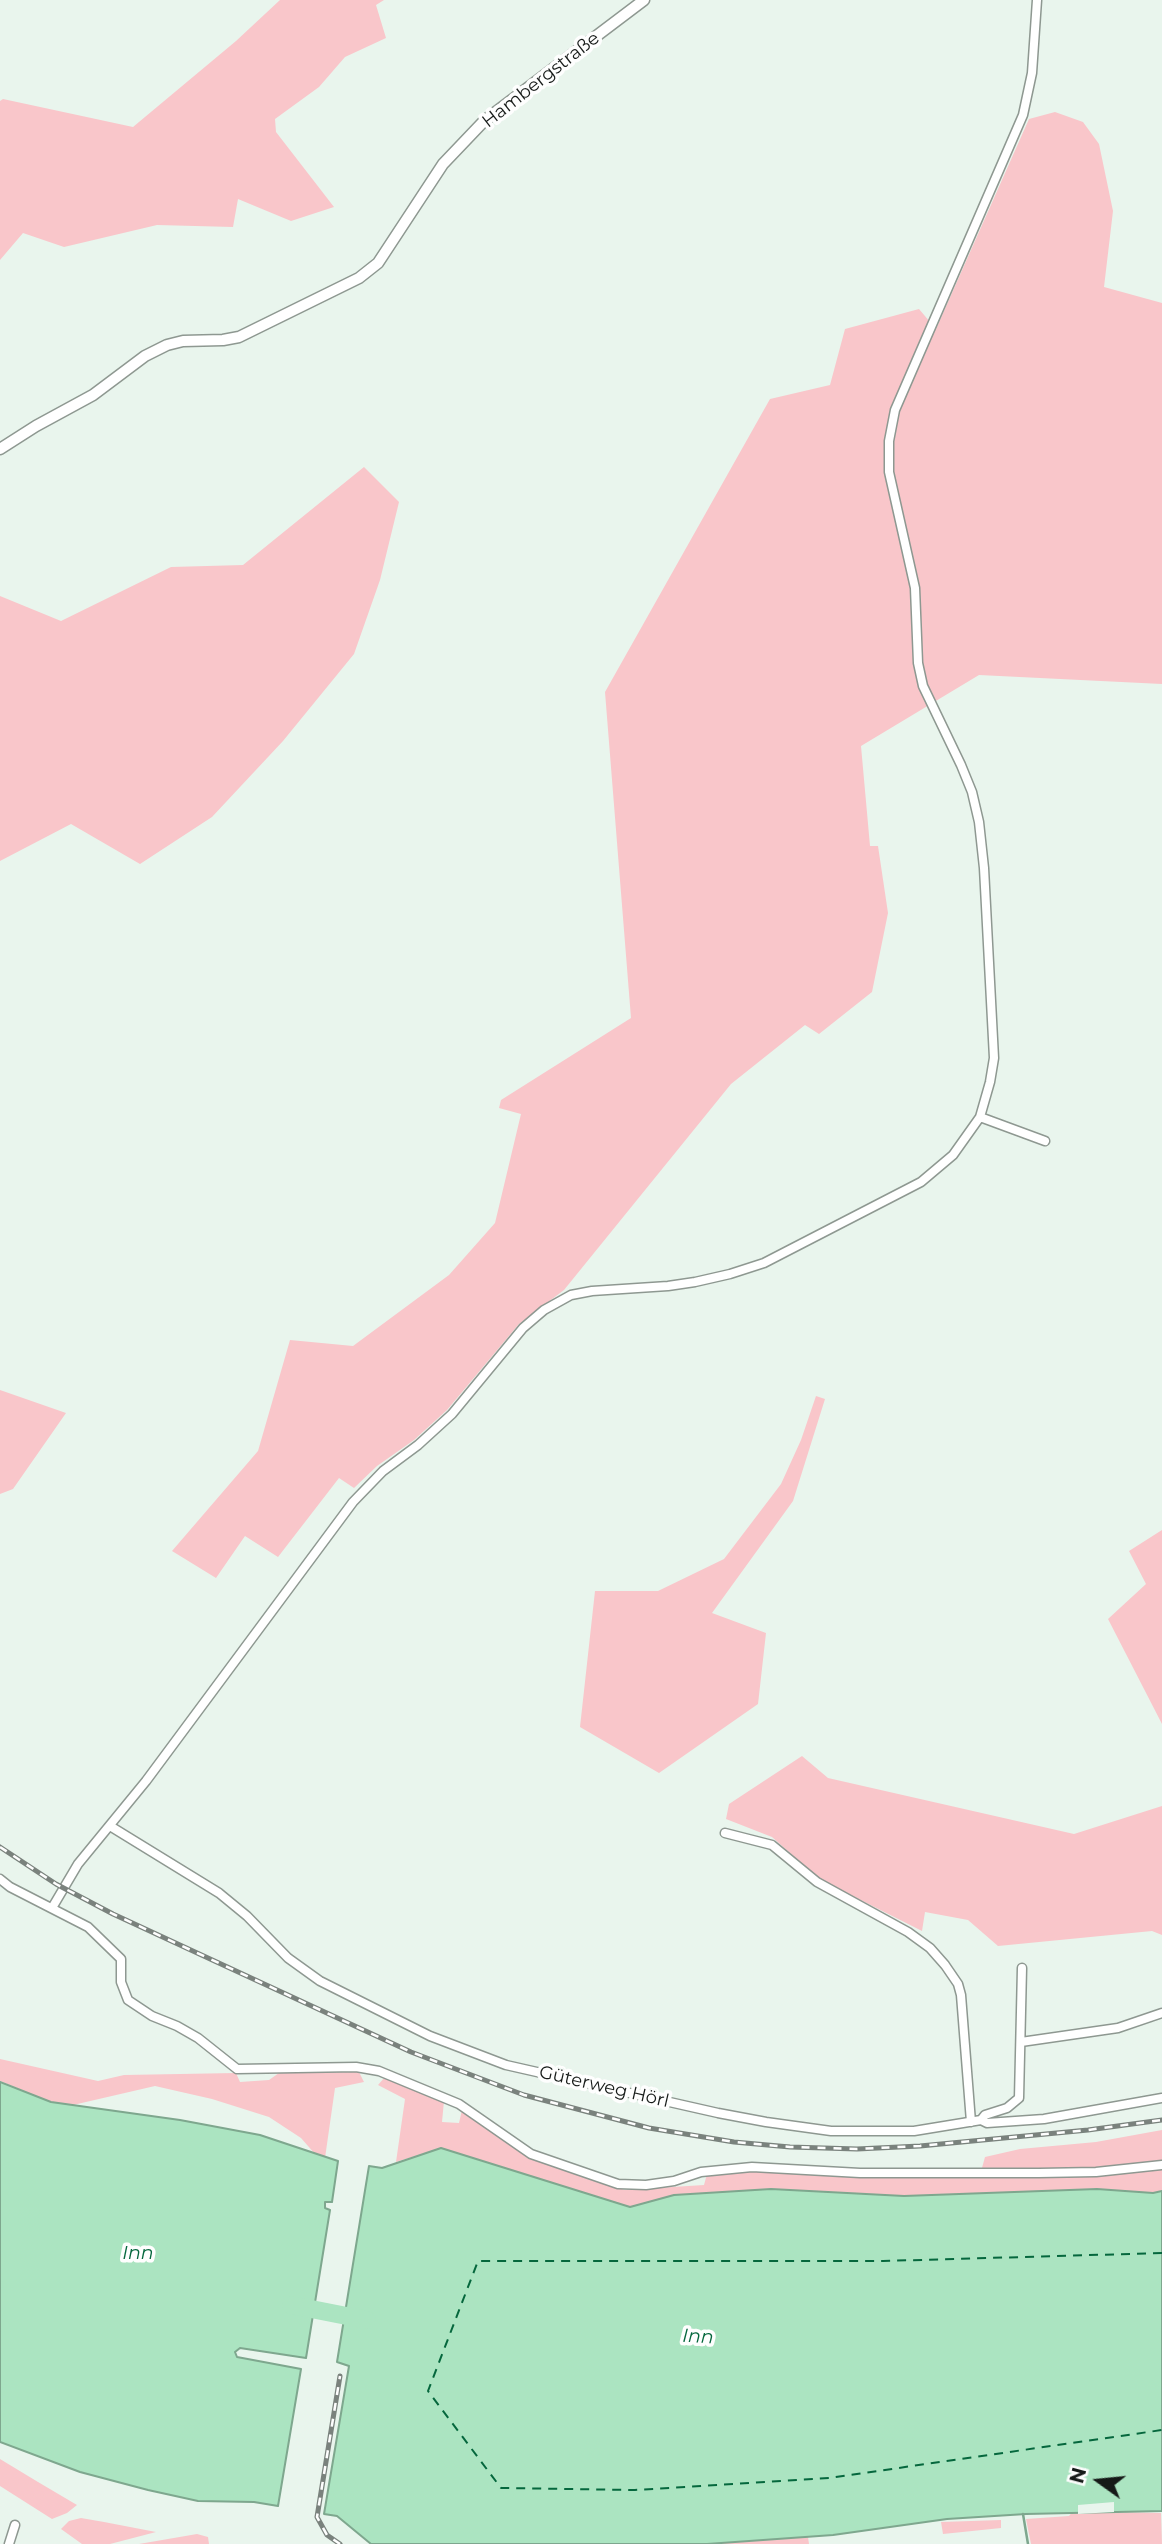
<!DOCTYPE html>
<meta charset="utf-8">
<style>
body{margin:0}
#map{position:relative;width:1162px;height:2544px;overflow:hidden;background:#e9f5ed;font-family:Montserrat,sans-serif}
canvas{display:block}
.north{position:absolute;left:1064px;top:2446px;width:70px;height:70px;-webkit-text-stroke:5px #fefefe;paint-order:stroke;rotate:285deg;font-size:19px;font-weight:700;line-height:28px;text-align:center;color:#161a18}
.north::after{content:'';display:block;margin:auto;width:24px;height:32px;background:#161a18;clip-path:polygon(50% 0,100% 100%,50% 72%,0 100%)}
</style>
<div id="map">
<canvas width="1162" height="2544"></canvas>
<div class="north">N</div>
</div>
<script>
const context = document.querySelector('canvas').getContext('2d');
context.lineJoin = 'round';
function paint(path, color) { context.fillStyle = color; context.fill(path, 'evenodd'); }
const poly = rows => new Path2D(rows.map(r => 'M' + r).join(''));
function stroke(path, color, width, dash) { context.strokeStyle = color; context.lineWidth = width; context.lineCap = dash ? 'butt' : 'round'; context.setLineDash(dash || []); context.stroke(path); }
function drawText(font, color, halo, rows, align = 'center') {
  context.font = font + ' Montserrat,sans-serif'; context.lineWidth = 7; context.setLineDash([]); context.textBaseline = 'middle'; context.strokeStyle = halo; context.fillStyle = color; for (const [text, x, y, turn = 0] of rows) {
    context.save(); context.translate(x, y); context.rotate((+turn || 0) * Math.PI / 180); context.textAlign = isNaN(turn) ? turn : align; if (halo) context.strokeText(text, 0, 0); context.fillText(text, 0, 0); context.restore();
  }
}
paint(poly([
 [280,0,384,0,376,5,386,38,345,57,319,87,275,119,276,132,334,207,291,221,238,199,233,227,157,225,64,247,23,233,0,260,0,101,3,99,133,127,236,41],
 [1055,112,1083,122,1099,144,1113,211,1104,287,1162,303,1162,684,979,675,861,746,870,846,878,846,888,913,872,992,819,1034,805,1025,731,1084,564,1290,519,1324,447,1410,414,1440,377,1466,354,1488,339,1478,278,1557,245,1536,216,1578,172,1551,258,1451,290,1340,353,1346,449,1275,495,1223,521,1114,499,1108,501,1100,631,1018,605,692,770,399,830,385,845,329,919,309,936,329,1029,119],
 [364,467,399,502,380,580,354,654,283,741,212,817,140,864,71,824,0,861,0,596,61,621,171,567,243,565],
 [0,1390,66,1413,13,1489,0,1494],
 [816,1396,825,1399,793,1501,712,1613,766,1633,758,1704,659,1773,580,1727,595,1591,658,1591,724,1559,781,1484,801,1440],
 [1162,1530,1162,1724,1108,1619,1146,1584,1129,1551],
 [802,1756,828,1778,1074,1834,1162,1806,1162,1935,1152,1931,998,1946,968,1920,925,1912,922,1931,819,1879,772,1837,726,1819,729,1804],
 [0,2059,98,2081,124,2075,236,2073,240,2082,269,2080,279,2073,359,2072,364,2082,335,2088,325,2158,315,2154,301,2138,269,2117,212,2099,155,2086,73,2105,51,2102,0,2081],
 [385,2077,444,2101,442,2122,459,2123,462,2110,534,2160,625,2190,704,2185,707,2174,747,2170,980,2175,985,2157,1020,2149,1096,2142,1162,2130,1162,2191,1153,2193,1097,2189,904,2196,771,2189,674,2195,630,2207,441,2148,396,2162,405,2099,378,2085],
 [0,2459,38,2482,77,2505,67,2513,52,2519,0,2486],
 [1078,2505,1115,2512,1161,2513,1162,2544,1031,2544,1026,2519,1069,2516],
 [81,2518,104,2522,156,2532,110,2544,82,2544,61,2529,69,2521],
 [1001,2520,1001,2528,943,2534,941,2522],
 [197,2534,208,2537,209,2544,139,2544],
 [808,2537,809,2544,707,2544]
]), '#f9c6ca');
const water = poly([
 [0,2082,51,2102,180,2120,260,2135,338,2161,332,2202,325,2202,325,2208,330,2210,306,2358,240,2348,235,2352,237,2357,301,2369,278,2506,254,2502,198,2501,148,2490,80,2472,0,2442,0,2082],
 [441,2148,630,2207,674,2195,771,2189,904,2196,1097,2189,1153,2193,1162,2191,1162,2511,1026,2514,947,2519,833,2535,707,2544,371,2544,337,2516,324,2514,349,2366,337,2362,369,2166,382,2168,441,2148]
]);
paint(water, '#abe4c1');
stroke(water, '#7ea78e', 2);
paint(poly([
 [1114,2502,1114,2512,1078,2514,1078,2505]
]), '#e9f5ed');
stroke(poly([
 [1023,2514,1028,2544]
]), '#7ea78e', 2.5);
stroke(poly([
 [291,2305,367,2320]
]), '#abe4c1', 18);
stroke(poly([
 [1162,2253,883,2261,478,2261,428,2391,501,2488,635,2490,829,2478,1162,2430]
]), '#05673d', 2, [9, 7]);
const minor = poly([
 [980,1117,1045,1141],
 [110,1826,219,1893,247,1916,288,1958,320,1981,430,2036,506,2065,718,2113,766,2122,831,2131,914,2131,981,2120,987,2123,1044,2119,1162,2098],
 [725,1833,772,1845,817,1882,908,1932,930,1948,945,1965,958,1984,961,1995,971,2122],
 [0,1879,10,1887,88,1927,121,1959,121,1982,128,2000,152,2016,177,2026,198,2038,237,2069,356,2067,379,2071,459,2104,531,2154,618,2184,646,2185,674,2181,701,2172,752,2167,860,2173,1039,2173,1096,2172,1162,2165],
 [52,1908,78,1864,146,1781,353,1502,383,1471,418,1445,452,1414,523,1328,544,1310,571,1295,592,1291,668,1286,695,1282,730,1274,764,1263,921,1182,953,1155,980,1117,990,1082,994,1058,984,868,979,822,972,792,961,765,923,686,918,663,915,588,889,472,889,441,895,410,1023,115,1032,73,1037,0],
 [1021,2042,1118,2028,1162,2013],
 [981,2120,985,2115,1007,2108,1019,2098,1022,1968],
 [9,2544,15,2525]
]);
const tertiary = poly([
 [0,449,36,426,93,395,145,356,167,345,183,341,223,340,239,337,359,278,378,263,443,164,484,121,644,0]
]);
stroke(minor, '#8e9891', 11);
stroke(tertiary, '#8e9891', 13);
stroke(minor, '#fff', 8);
stroke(tertiary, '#fff', 10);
const rail = poly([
 [0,1847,56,1884,113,1914,411,2052,524,2095,649,2128,734,2142,790,2147,857,2149,920,2146,1088,2130,1162,2120],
 [340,2544,327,2535,317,2517,340,2376]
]);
stroke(rail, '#7a827d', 5);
stroke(rail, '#fefefe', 2.5, [8]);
drawText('18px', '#161a18', '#fefefe', [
 ["Hambergstraße",541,80,-38],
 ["Güterweg Hörl",604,2087,13]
]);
drawText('italic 19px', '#05673d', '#fefefe', [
 ["Inn",138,2253],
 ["Inn",698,2337,3]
]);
</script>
